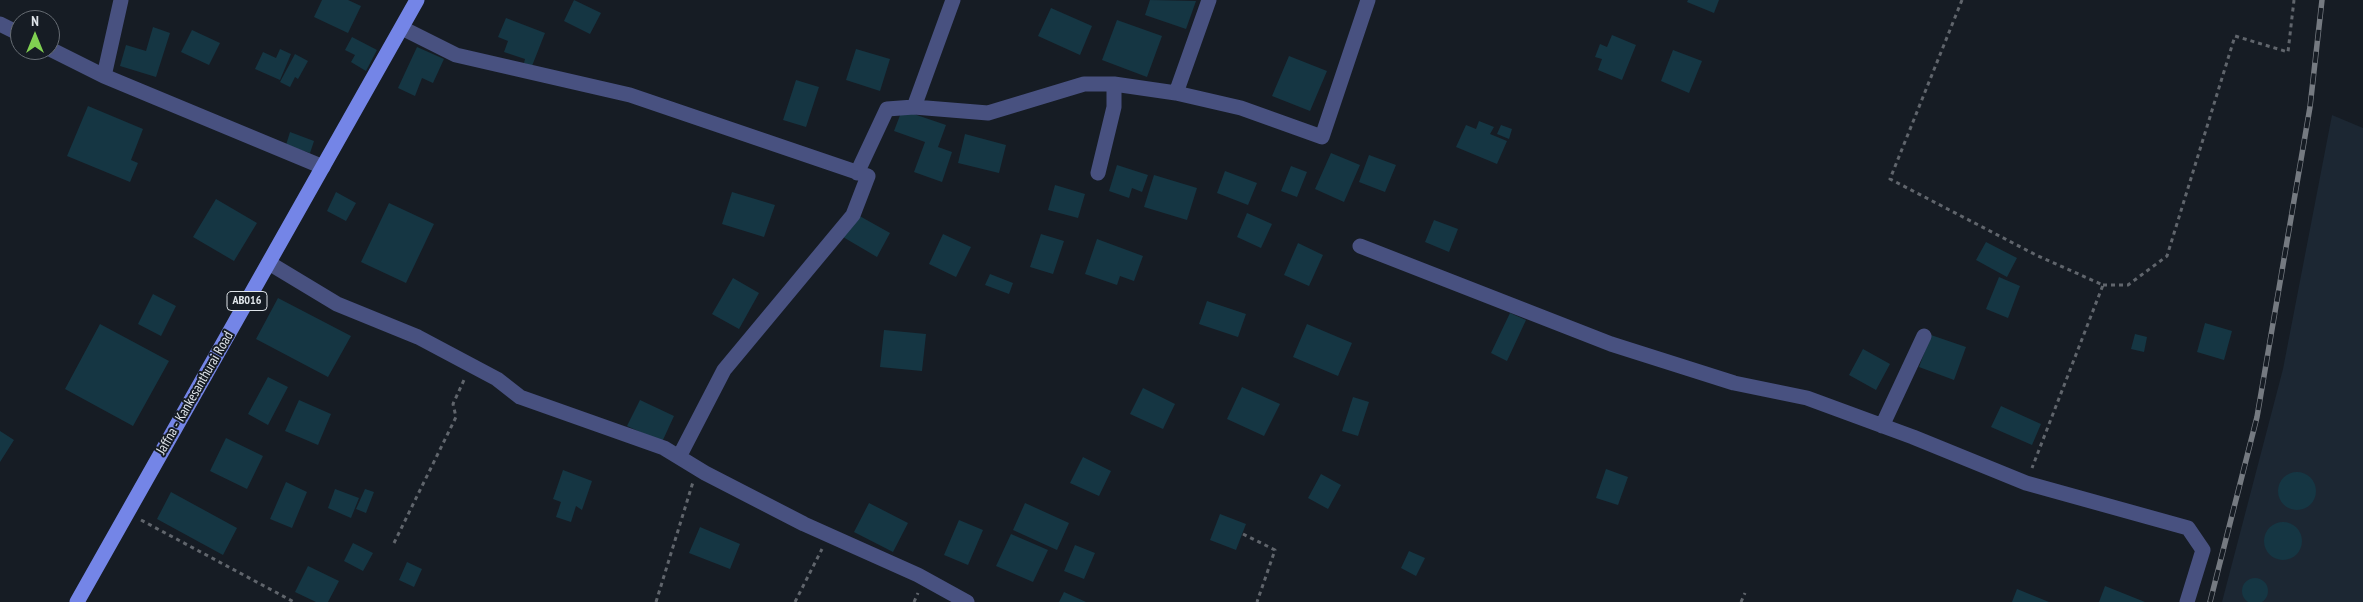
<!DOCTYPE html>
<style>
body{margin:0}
#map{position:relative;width:2363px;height:602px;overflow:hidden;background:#161c24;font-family:"PT Sans Narrow",sans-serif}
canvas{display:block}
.north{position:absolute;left:10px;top:10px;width:50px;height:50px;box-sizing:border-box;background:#161c24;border:1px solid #666c73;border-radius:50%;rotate:0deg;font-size:14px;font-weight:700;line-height:20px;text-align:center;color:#dfe4e9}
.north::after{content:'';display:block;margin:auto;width:18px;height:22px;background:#80d051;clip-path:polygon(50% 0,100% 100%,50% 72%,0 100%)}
</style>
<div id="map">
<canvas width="2363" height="602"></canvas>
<div class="north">N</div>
</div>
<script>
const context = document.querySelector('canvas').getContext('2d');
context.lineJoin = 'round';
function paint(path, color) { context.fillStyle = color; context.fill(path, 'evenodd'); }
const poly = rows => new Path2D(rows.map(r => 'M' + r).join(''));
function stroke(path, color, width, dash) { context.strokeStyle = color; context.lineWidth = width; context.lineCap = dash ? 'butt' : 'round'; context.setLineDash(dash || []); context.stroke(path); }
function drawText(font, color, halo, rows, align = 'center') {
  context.font = font + ' "PT Sans Narrow",sans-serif'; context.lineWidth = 4; context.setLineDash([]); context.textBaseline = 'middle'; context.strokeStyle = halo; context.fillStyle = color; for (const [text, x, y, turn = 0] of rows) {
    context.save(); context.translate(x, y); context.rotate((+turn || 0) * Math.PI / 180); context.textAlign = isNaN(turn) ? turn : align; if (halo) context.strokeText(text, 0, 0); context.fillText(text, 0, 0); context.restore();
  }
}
paint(poly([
 [2332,115,2363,128,2363,602,2222,602,2283,369]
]), '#1c2733');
paint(poly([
 [322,0,348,0,361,6,348,33,314,17],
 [574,0,601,13,590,34,564,21],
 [1150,0,1196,1,1186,29,1145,15],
 [1688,0,1719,0,1714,13,1687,2],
 [1051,8,1092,26,1080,55,1038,36],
 [506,18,545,33,532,66,524,63,525,59,504,52,508,41,498,37],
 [1117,20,1162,36,1147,77,1102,60],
 [153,27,170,33,156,77,120,66,126,45,146,51],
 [192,30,220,43,209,65,181,52],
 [1612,35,1636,45,1622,80,1598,70,1602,59,1595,57,1600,44,1607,47],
 [352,37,377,50,366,71,351,62,355,55,345,50],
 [417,47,444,59,433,83,422,78,415,96,398,88],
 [280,49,291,54,280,80,255,69,263,52,276,58],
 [856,49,890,59,880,91,846,80],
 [1673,50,1702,61,1689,93,1661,81],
 [295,54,308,61,298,79,295,77,290,87,280,82],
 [1289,56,1327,71,1310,111,1272,96],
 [796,80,819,87,806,127,783,120],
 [88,106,143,129,131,160,138,163,130,182,67,156],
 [902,110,946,125,938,147,952,152,942,182,914,172,925,142,894,131],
 [1479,121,1494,127,1490,134,1507,141,1497,164,1456,147,1466,125,1476,129],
 [1501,125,1512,129,1509,139,1497,134],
 [290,132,314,141,310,153,286,145],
 [965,134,1006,145,999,173,958,163],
 [1331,153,1360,165,1344,202,1315,189],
 [1369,155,1396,165,1385,192,1359,182],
 [1117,165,1148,175,1142,192,1132,188,1129,198,1109,191],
 [1291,166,1307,172,1297,197,1281,191],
 [1225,171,1257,183,1248,205,1217,193],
 [1154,175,1197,188,1187,220,1144,207],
 [1055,185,1085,194,1078,218,1048,210],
 [336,192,356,203,346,221,327,211],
 [732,192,775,205,764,237,722,224],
 [216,199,257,223,234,261,193,237],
 [389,203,434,224,406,283,361,262],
 [1247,213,1272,224,1261,248,1237,237],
 [856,214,890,233,877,257,843,237],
 [1434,220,1458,229,1449,252,1425,242],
 [943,234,971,247,956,277,929,264],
 [1041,234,1064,241,1053,274,1030,267],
 [1097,239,1143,256,1134,281,1120,276,1117,285,1085,274],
 [1986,242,2017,258,2007,277,1976,260],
 [1298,243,1323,255,1309,286,1284,275],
 [990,274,1013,283,1009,294,985,285],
 [1999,277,2020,286,2008,318,1986,309],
 [733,278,759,293,739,329,712,314],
 [153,294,176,306,161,336,138,324],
 [278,298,351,336,328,377,256,339],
 [1207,301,1246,314,1238,337,1199,324],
 [1510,313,1526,320,1507,361,1491,353],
 [2205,323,2232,331,2224,360,2197,352],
 [100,324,169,361,133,426,65,389],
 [1307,324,1352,343,1338,376,1293,357],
 [884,330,926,334,922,371,880,367],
 [2135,334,2147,337,2144,352,2131,349],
 [1931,335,1966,347,1954,380,1919,367],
 [1863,349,1890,364,1876,390,1849,375],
 [268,377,288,387,268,425,248,414],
 [1242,387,1280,404,1264,436,1227,419],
 [1143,388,1175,404,1163,429,1130,414],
 [1353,397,1369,402,1358,436,1342,431],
 [299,400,331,414,318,445,285,431],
 [640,400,674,416,662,442,627,426],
 [2001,406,2041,424,2032,445,1991,427],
 [0,431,14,440,0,462],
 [226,438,263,456,247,489,210,471],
 [1083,457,1111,471,1099,496,1070,483],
 [1606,469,1628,477,1618,505,1596,498],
 [563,470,592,481,582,510,576,506,571,522,556,517,561,502,553,499],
 '2278 491a19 19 0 1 1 38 0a19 19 0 1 1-38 0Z',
 [1321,474,1341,485,1328,509,1308,498],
 [286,482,307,492,292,528,270,519],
 [335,489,359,498,351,518,328,508],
 [365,489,374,492,366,513,356,509],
 [171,492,237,528,223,555,157,519],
 [869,503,908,523,893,552,854,532],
 [1025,503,1069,523,1057,550,1013,530],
 [1220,514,1246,524,1236,550,1210,540],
 [959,520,983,530,968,565,944,555],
 '2264 541a19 19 0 1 1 38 0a19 19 0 1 1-38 0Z',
 [700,527,740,544,730,569,689,553],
 [1011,534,1048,550,1033,582,996,566],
 [353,543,373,553,363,571,344,561],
 [1075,545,1095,553,1084,579,1064,571],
 [1409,551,1425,558,1416,576,1401,568],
 [407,562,422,569,414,587,399,580],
 [308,566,339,581,328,602,316,602,295,592],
 '2242 591a13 13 0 1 1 26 0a13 13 0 1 1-26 0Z',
 [2105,586,2145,602,2099,602],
 [2017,589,2049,602,2012,602],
 [1064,592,1086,602,1059,602]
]), '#153643');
stroke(poly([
 [1962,0,1890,179,2036,255,2103,285,2032,468],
 [2103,285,2128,285,2167,256,2235,36,2288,52,2294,0],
 [141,520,294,602],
 [1243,534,1275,550,1257,602],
 [394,543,456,417,453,404,464,380],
 [656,602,693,482],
 [795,602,822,549],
 [914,602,918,593],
 [1741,602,1745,593]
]), '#60656c', 3, [4, 4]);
stroke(poly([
 [0,24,20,34],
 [402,28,456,55,630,95,868,176,853,215,724,370,680,455],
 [50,49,104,76,323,167],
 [104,76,121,0],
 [1176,93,1209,0],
 [914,107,953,0],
 [857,173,887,109,914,107,988,113,1084,84,1114,84,1176,93,1241,108,1322,137,1368,0],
 [1098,173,1114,107,1114,84],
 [1360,246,1611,344,1734,383,1807,398,1913,437,2026,483,2188,528,2203,550,2187,602],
 [269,263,337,304,418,337,497,379,520,397,664,448,705,473,804,524,918,575,967,602],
 [1882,426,1924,336]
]), '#485180', 15);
stroke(poly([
 [77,602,417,0]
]), '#7485e7', 15);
const rail = poly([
 [2210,602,2257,417,2310,107,2322,0]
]);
stroke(rail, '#757a81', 5.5);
stroke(rail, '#161c24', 4, [11]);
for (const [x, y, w] of [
 [247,301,40]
]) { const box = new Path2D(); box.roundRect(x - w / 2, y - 9.5, w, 19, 4); context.fillStyle = '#161c24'; context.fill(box); stroke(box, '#dfe4e9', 1); }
drawText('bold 12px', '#dfe4e9', null, [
 ["AB016",247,301]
]);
drawText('14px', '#dfe4e9', '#161c24', [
 ["Jaffna - Kankesanthurai Road",195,393,-60]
]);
</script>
